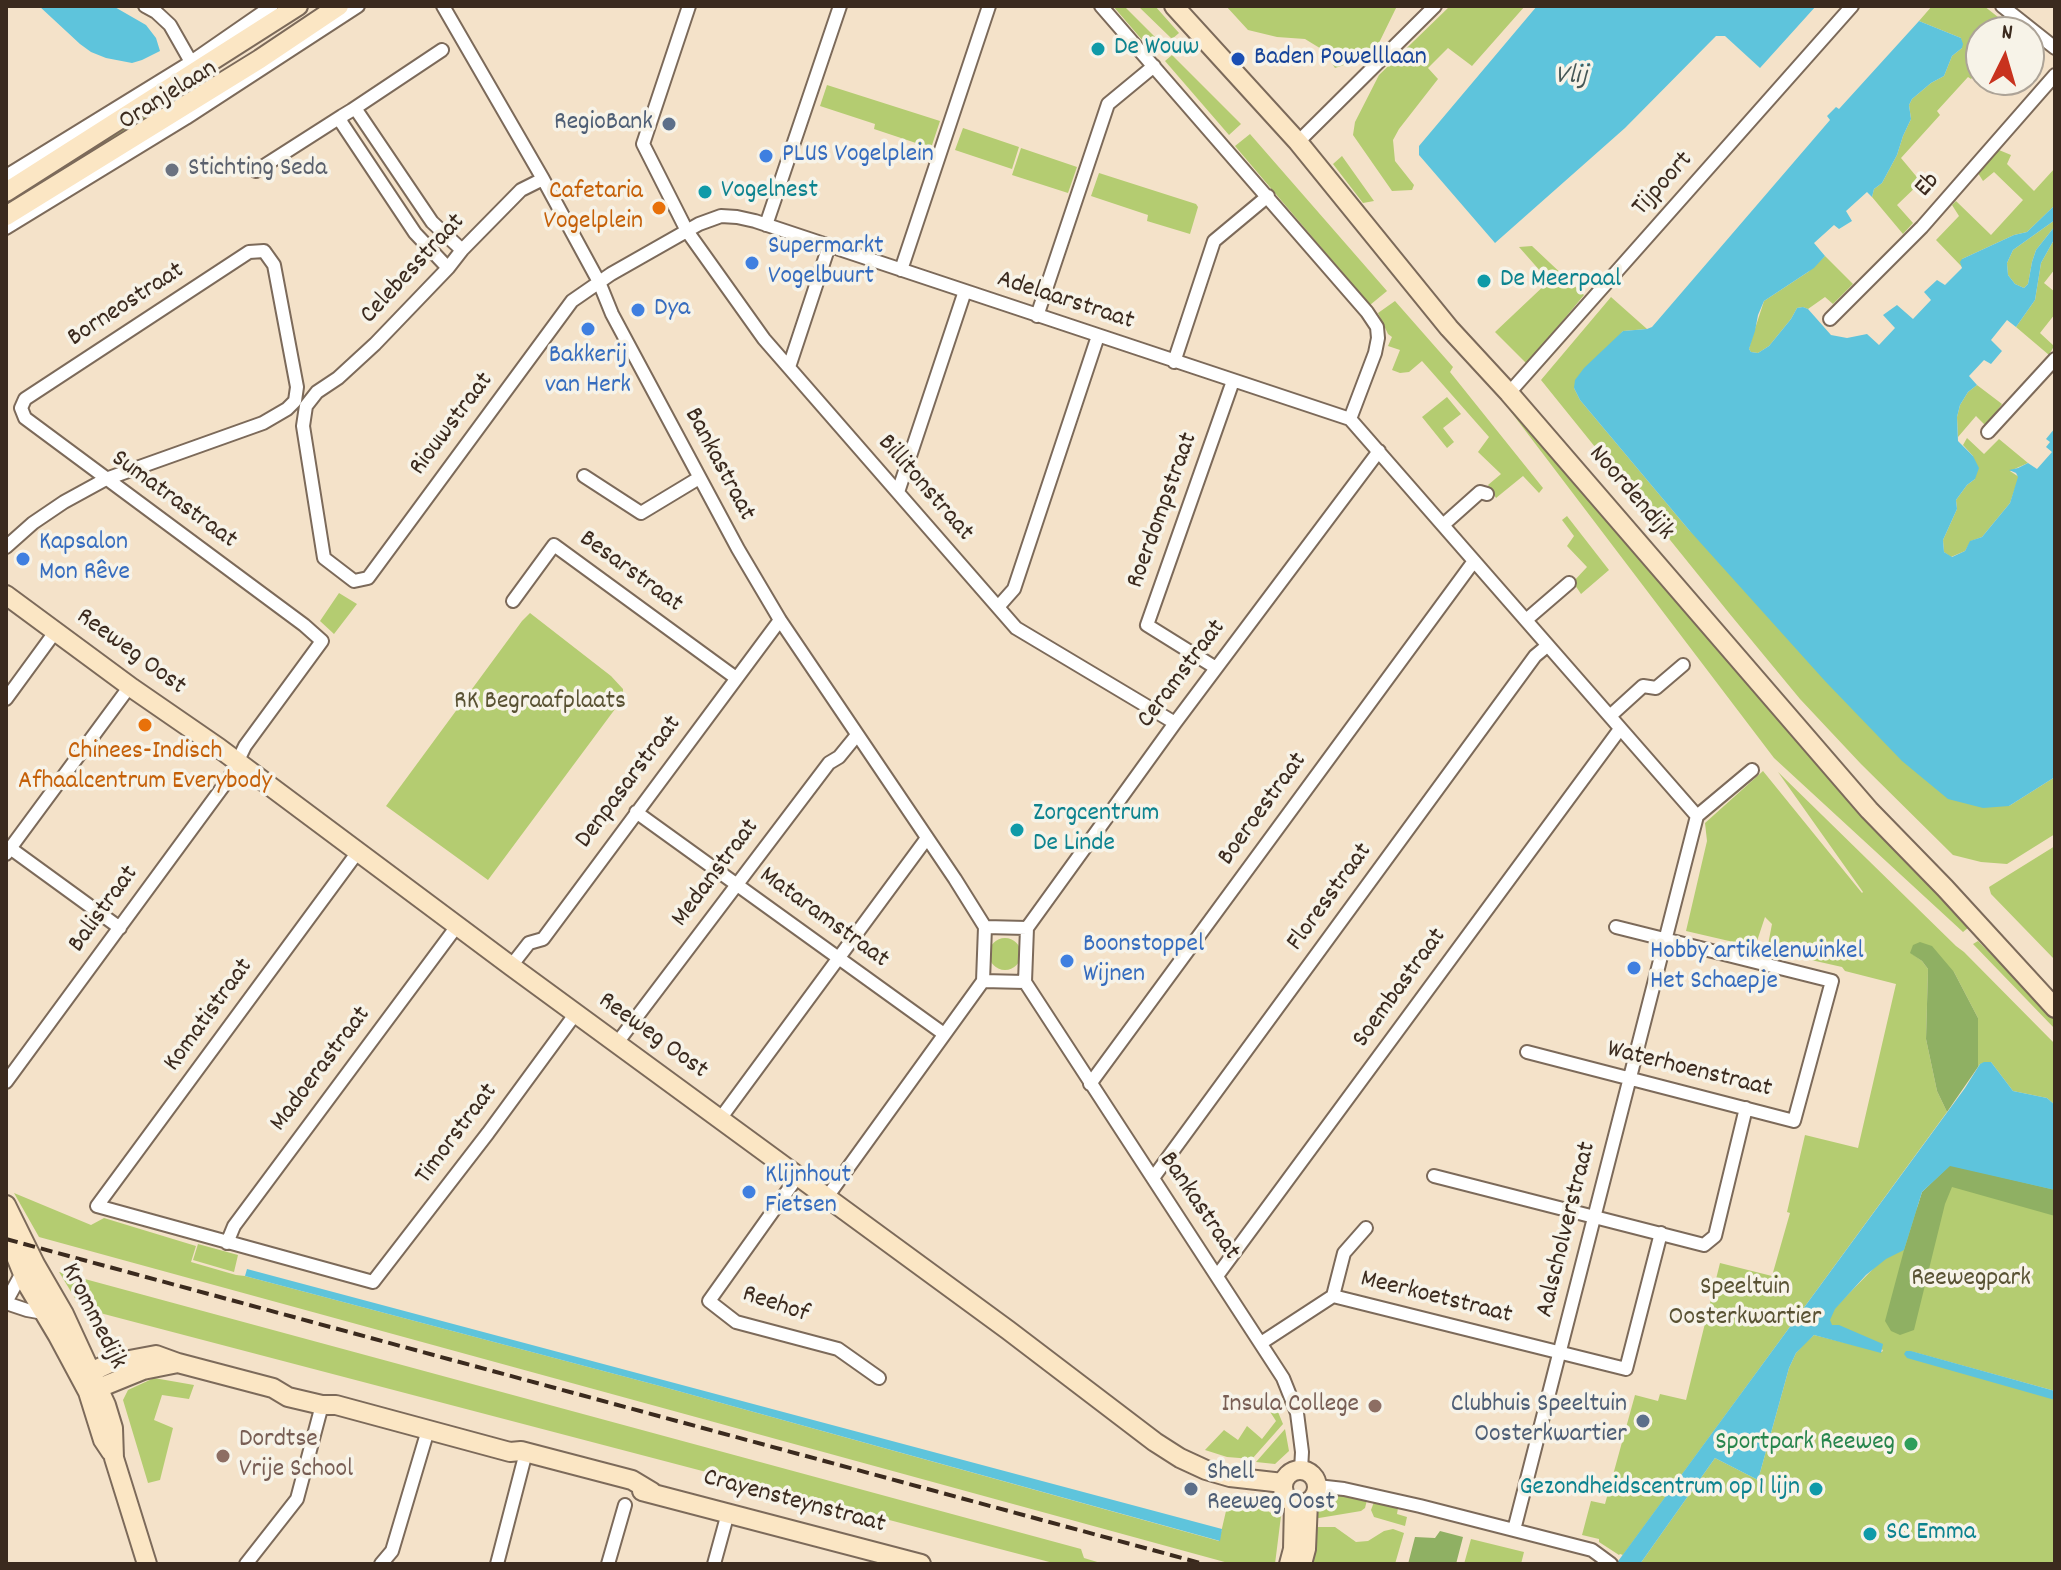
<!DOCTYPE html>
<meta charset="utf-8">
<style>
body{margin:0}
#map{position:relative;width:2061px;height:1570px;overflow:hidden;background:#f4e2c9;font-family:Dekko,sans-serif}
canvas{display:block}
.frame{position:absolute;inset:0;border:8px solid #3b2a1e;pointer-events:none}
.north{position:absolute;left:1965px;top:16px;width:80px;height:80px;box-sizing:border-box;background:#f7f3e8;border:2px solid #aca397;border-radius:50%;rotate:5deg;font-size:22px;font-weight:700;line-height:32px;text-align:center;color:#3b2a1e}
.north::after{content:'';display:block;margin:auto;width:28px;height:36px;background:#c8321e;clip-path:polygon(50% 0,100% 100%,50% 72%,0 100%)}
</style>
<div id="map">
<canvas width="2061" height="1570"></canvas>
<div class="frame"></div>
<div class="north">N</div>
</div>
<script>
const context = document.querySelector('canvas').getContext('2d');
context.lineJoin = 'round';
function paint(path, color) { context.fillStyle = color; context.fill(path, 'evenodd'); }
const poly = rows => new Path2D(rows.map(r => 'M' + r).join(''));
function stroke(path, color, width, dash) { context.strokeStyle = color; context.lineWidth = width; context.lineCap = dash ? 'butt' : 'round'; context.setLineDash(dash || []); context.stroke(path); }
function drawText(font, color, halo, rows, align = 'center') {
  context.font = font + ' Dekko,sans-serif'; context.lineWidth = 7; context.setLineDash([]); context.textBaseline = 'middle'; context.strokeStyle = halo; context.fillStyle = color; for (const [text, x, y, turn = 0] of rows) {
    context.save(); context.translate(x, y); context.rotate((+turn || 0) * Math.PI / 180); context.textAlign = isNaN(turn) ? turn : align; if (halo) context.strokeText(text, 0, 0); context.fillText(text, 0, 0); context.restore();
  }
}
paint(poly([
 [1113,6,1124,6,1166,48,1155,55],
 [1138,6,1155,6,1179,33,1172,39],
 [1226,6,1397,6,1375,51,1365,58,1335,68,1323,50,1305,39,1277,37,1248,30],
 [1450,6,1525,6,1472,66,1448,48,1428,68,1438,79,1399,129,1393,140,1395,161,1414,185,1412,190,1392,191,1353,135,1355,122,1379,75],
 [1932,6,1984,6,2017,32,1981,32,1981,68,1971,79,1968,77,1937,111,1940,115,1901,158,1921,182,1897,205,1913,223,1903,234,1872,197,1874,189,1882,183,1897,155,1903,136,1911,119,1909,105,1912,99,1931,83,1944,76,1952,56,1962,48,1961,38,1919,21],
 [1172,55,1241,124,1229,135,1165,61],
 [188,83,193,91,6,209,6,196],
 [827,85,940,121,931,148,874,129,875,124,820,106],
 [963,128,1019,147,1012,169,955,150],
 [1250,134,1387,291,1370,305,1235,146],
 [1021,148,1077,167,1068,193,1012,175],
 [1999,150,2011,155,2007,164,2034,191,2055,168,2055,205,2027,232,2014,235,1962,259,1963,268,1936,240,1959,216,1952,205,1956,201,1991,235,2023,200,1994,172,1983,181,1978,173],
 [1342,156,1374,201,1363,203,1333,164],
 [1099,173,1196,204,1198,207,1190,234,1147,221,1148,215,1091,196],
 [2055,220,2055,226,2036,250,2032,262,2028,284,2024,288,2015,284,2008,275,2007,263,2013,250],
 [2055,238,2055,269,2044,283,2055,292,2055,314,2040,333,2054,346,2049,355,2016,327,2035,300,2041,263],
 [1532,246,1584,295,1527,364,1495,332,1549,281,1519,247],
 [1825,256,1853,284,1833,304,1825,297,1808,309,1803,307,1797,308,1791,319,1769,346,1758,353,1751,352,1749,349,1751,341,1764,301,1808,272],
 [1611,297,1647,329,1623,331,1574,388,1580,400,1689,530,2009,806,2055,777,2055,834,2007,864,1981,862,1953,855,1861,764,1800,699,1729,613,1541,380],
 [1395,301,1453,367,1450,372,1543,488,1539,493,1523,476,1496,498,1488,485,1501,474,1478,452,1489,437,1422,361,1409,372,1400,373,1392,370,1400,350,1388,346,1392,337,1388,334,1378,313],
 [1977,385,2002,404,1986,426,1976,416,1958,437,1957,417,1960,405,1968,392],
 [1499,391,1958,914,1969,927,1963,932,1774,758,1502,400],
 [1447,397,1461,414,1443,428,1454,442,1447,448,1422,417],
 [1967,438,1984,454,1999,439,2028,463,2010,471,2019,477,2010,503,1982,537,1971,541,1965,551,1951,557,1944,552,1943,540,1957,509,1956,500,1967,485,1975,479,1973,456,1963,445],
 [1567,516,1609,570,1581,594,1573,582,1587,567,1567,546,1574,536,1562,520],
 [339,593,357,604,334,634,320,621],
 [530,613,611,676,623,689,623,692,618,705,488,880,386,806,522,621],
 [1763,771,1862,893,1863,892,1778,772,1956,946,1964,952,2055,1044,2055,1105,2047,1098,2013,1091,1991,1062,1980,1064,1978,1067,1978,1018,1954,972,1911,953,1922,961,1928,969,1926,1039,1937,1091,1947,1112,1623,1555,1620,1554,1619,1555,1599,1542,1599,1539,1582,1535,1591,1501,1605,1504,1635,1395,1658,1401,1660,1394,1686,1400,1720,1263,1772,1276,1790,1213,1787,1212,1805,1135,1858,1148,1896,984,1845,971,1842,967,1767,950,1772,924,1765,917,1755,947,1686,931,1707,841,1705,823],
 [2055,846,2055,960,1991,894,1989,887],
 '989 954a16 16 0 1 1 32 0a16 16 0 1 1-32 0Z',
 [1978,941,2055,1019,2055,1029,1973,944],
 [1949,1163,2055,1188,2055,1391,1910,1351,2055,1399,2055,1564,1640,1564,1715,1458,1758,1480,1789,1368,1796,1353,1805,1343,1814,1335,1882,1352,1883,1350,1820,1323,1872,1270],
 [14,1193,91,1225,104,1218,196,1246,191,1262,236,1275,245,1276,660,1386,1219,1541,1230,1494,1262,1501,1269,1512,1281,1516,1275,1564,1232,1564,39,1237],
 [198,1244,238,1255,234,1272,193,1260],
 [59,1272,1081,1549,1084,1558,1104,1564,1057,1564,81,1308],
 [154,1378,194,1385,189,1399,162,1395,154,1420,173,1428,160,1480,148,1483,123,1400,128,1390],
 [1273,1400,1283,1424,1252,1459,1227,1457,1205,1450,1224,1430,1238,1440,1247,1426,1262,1439,1276,1421,1267,1407],
 [1285,1429,1289,1451,1275,1464,1256,1462],
 [1340,1494,1367,1500,1365,1508,1361,1511,1313,1519,1315,1513,1325,1499,1333,1495],
 [1374,1502,1398,1508,1397,1514,1407,1517,1405,1526,1374,1517,1371,1510],
 [1316,1527,1335,1527,1356,1542,1368,1541,1384,1531,1393,1529,1404,1533,1395,1564,1309,1564],
 [1471,1539,1524,1552,1521,1564,1464,1564]
]), '#b4cc71');
paint(poly([
 [1920,942,1932,946,1954,972,1978,1018,1978,1067,1947,1112,1937,1091,1926,1039,1928,969,1922,961,1910,953,1913,945],
 [1950,1165,2055,1190,2055,1216,1952,1187,1945,1204,1914,1330,1900,1335,1891,1331,1885,1321,1904,1250,1922,1192],
 [1440,1531,1463,1537,1456,1564,1408,1564,1415,1537,1435,1538]
]), '#8fb063');
paint(poly([
 [39,6,113,6,146,25,156,38,160,51,142,60,132,63,106,58,91,52,80,44],
 [1537,6,1816,6,1760,68,1725,36,1716,36,1625,128,1495,243,1419,155,1419,146],
 [1919,21,1961,38,1963,44,1962,48,1952,56,1944,76,1931,83,1912,99,1909,105,1911,119,1903,136,1897,155,1882,183,1874,189,1872,197,1867,192,1846,211,1852,221,1839,229,1834,225,1814,243,1825,256,1814,268,1764,301,1758,315,1755,331,1749,349,1751,352,1758,353,1769,346,1791,319,1797,308,1803,307,1808,309,1831,335,1847,338,1867,334,1879,345,1895,328,1883,315,1897,305,1913,319,1931,300,1924,292,1937,280,1945,285,1962,268,1960,262,1962,259,2014,235,2027,232,2055,205,2055,220,2013,250,2007,263,2008,275,2015,284,2024,288,2028,284,2032,262,2036,250,2055,226,2055,238,2041,263,2035,300,2016,327,2007,320,1991,340,2002,351,1991,364,1984,360,1969,376,1977,385,1968,392,1960,405,1957,417,1958,441,1973,456,1979,468,1975,479,1967,485,1956,500,1957,509,1943,540,1944,552,1952,557,1965,551,1970,541,1982,537,2010,503,2018,477,2016,473,2009,470,2018,468,2028,463,2037,469,2052,452,2046,447,2050,442,2046,439,2055,428,2055,777,2009,806,1983,808,1948,799,1902,761,1825,681,1689,530,1580,400,1574,388,1575,380,1584,368,1623,331,1647,329,1652,327,1830,120,1827,116,1836,107,1839,109],
 [1984,1062,1991,1062,2013,1091,2047,1098,2055,1105,2055,1190,1950,1166,1922,1192,1904,1250,1886,1259,1866,1275,1835,1309,1830,1320,1832,1325,1839,1325,1883,1344,1881,1353,1814,1335,1796,1353,1789,1368,1758,1480,1715,1458,1640,1564,1616,1564,1965,1088,1980,1064],
 [247,1269,1222,1529,1220,1541,660,1386,245,1276],
 [1906,1351,1911,1351,2055,1391,2055,1400,1907,1358,1904,1354]
]), '#5ec4dc');
const street = poly([
 [145,6,156,12,170,25,191,62],
 [443,6,543,179,599,282,612,314,738,549,780,620,955,879,985,927],
 [689,6,643,144,687,231,764,339,1016,628,1175,723],
 [1101,6,1367,312,1377,327,1378,338,1375,353,1350,419],
 [2002,6,2055,48],
 [352,110,442,50],
 [1298,142,1435,6],
 [256,171,342,116],
 [6,176,191,62,272,6],
 [543,179,521,190,462,250,448,268,375,344,338,378,317,392,306,406,303,426,324,558,354,581,368,578,572,301,611,274,699,224,721,216,737,217,755,221,1350,419],
 [766,225,840,6],
 [6,228,186,118,358,6],
 [448,268,415,233,341,122,342,116,352,110,357,111,432,222,462,250],
 [901,270,989,6],
 [1037,316,1108,104,1154,66],
 [1830,319,1922,227,2055,75],
 [1174,362,1214,241,1268,196],
 [789,367,829,246],
 [1509,393,1852,6],
 [1350,419,1697,816],
 [1988,432,2055,359],
 [584,476,641,513,699,478],
 [898,492,965,291],
 [1443,525,1480,492,1487,494],
 [6,547,33,523,64,502,106,479,263,423,287,409,295,401,297,387,274,265,264,251,249,252,25,399,21,408],
 [513,601,554,545,736,678],
 [998,607,1014,589,1098,336],
 [1526,620,1569,583],
 [1216,668,1147,625,1233,381],
 [6,699,55,632],
 [1610,716,1643,686,1656,688,1683,665],
 [636,812,944,1034],
 [10,848,120,928],
 [357,853,97,1206,373,1282,488,1133,576,1013],
 [6,854,130,686],
 [985,927,1027,928],
 [1027,928,1175,723,1379,451],
 [511,966,529,943,543,939,780,620],
 [983,981,985,927],
 [983,981,1025,982],
 [1025,982,1283,1378,1297,1413,1302,1452,1301,1470],
 [1025,982,1027,928],
 [617,1043,829,763,839,757,857,735],
 [1527,1052,1794,1121,1832,981,1616,927],
 [6,1082,230,777,245,746,322,641,304,625,25,418,21,408],
 [1090,1084,1474,561],
 [720,1119,927,838],
 [798,1176,709,1301,736,1322,838,1349,879,1378],
 [1434,1176,1704,1245,1715,1236,1746,1108],
 [1153,1178,1535,656,1547,646],
 [827,1197,983,981],
 [227,1243,234,1226,457,926],
 [1217,1276,1620,729],
 [1333,1296,1626,1369,1661,1233],
 [6,1302,23,1271],
 [6,1303,27,1310,49,1314],
 [1261,1343,1333,1296,1344,1253,1366,1228],
 [1317,1486,1344,1489,1420,1506,1592,1550,1611,1564],
 [1514,1530,1697,816,1752,770],
 [246,1564,297,1499,322,1405],
 [381,1564,392,1551,428,1430],
 [497,1564,524,1460],
 [608,1564,625,1505],
 [714,1564,728,1513]
]);
const secondary = poly([
 [1174,6,1298,142,1449,328,1509,393,1869,810,1945,888,2055,1008],
 [6,192,298,6],
 [6,216,260,59,339,6],
 [6,595,132,688,219,748,511,966,1008,1330,1155,1442,1180,1458,1206,1470,1230,1477,1283,1483],
 [6,1205,35,1264,64,1314,106,1405,113,1428,114,1458,147,1564],
 [6,1232,27,1284,58,1336,88,1392,103,1440,111,1452],
 [80,1377,108,1364,156,1355,178,1363,273,1388,288,1397,322,1405,336,1405,510,1452,521,1451,632,1480,652,1492],
 [89,1392,143,1370,178,1363],
 '1283 1487a17 17 0 1 1 34 0a17 17 0 1 1-34 0Z',
 [642,1491,921,1564],
 [1289,1564,1293,1549,1294,1503],
 [1302,1564,1306,1549,1308,1502]
]);
stroke(street, '#7c6a5a', 16);
stroke(secondary, '#7c6a5a', 22);
stroke(street, '#fff', 12);
stroke(secondary, '#fbe6c4', 18);
stroke(poly([
 [6,1239,1204,1564]
]), '#3b2a1e', 4, [12, 6]);
for (const [x, y, r, color] of [
 [1098,49,8,"#0f9aa8"],
 [1238,59,8,"#1a4fb4"],
 [669,124,8,"#5c6f8a"],
 [766,156,8,"#3f7fe0"],
 [172,170,8,"#6b7280"],
 [705,192,8,"#0f9aa8"],
 [659,208,8,"#e8710a"],
 [752,263,8,"#3f7fe0"],
 [1484,281,8,"#0f9aa8"],
 [638,310,8,"#3f7fe0"],
 [588,329,8,"#3f7fe0"],
 [23,559,8,"#3f7fe0"],
 [145,725,8,"#e8710a"],
 [1017,830,8,"#0f9aa8"],
 [1067,961,8,"#3f7fe0"],
 [1634,968,8,"#3f7fe0"],
 [749,1192,8,"#3f7fe0"],
 [1375,1406,8,"#8d6e63"],
 [1643,1421,8,"#5c6f8a"],
 [1911,1444,8,"#2e9e5b"],
 [223,1456,8,"#8d6e63"],
 [1191,1489,8,"#5c6f8a"],
 [1816,1489,8,"#0f9aa8"],
 [1870,1534,8,"#0f9aa8"]
]) { const dot = new Path2D(); dot.arc(x, y, r, 0, 2 * Math.PI); context.fillStyle = color; context.fill(dot); stroke(dot, '#f7f3e8', 3); }
drawText('26px', '#0d838f', '#f7f3e8', [
 ["De Wouw",1114,49],
 ["Vogelnest",721,192],
 ["De Meerpaal",1500,281],
 ["Zorgcentrum",1033,815],
 ["De Linde",1033,845],
 ["Gezondheidscentrum op 1 lijn",1800,1489,"right"],
 ["SC Emma",1886,1534]
], 'left');
drawText('26px', '#164399', '#f7f3e8', [
 ["Baden Powelllaan",1254,59]
], 'left');
drawText('26px', '#3b2a1e', '#f7f3e8', [
 ["Oranjelaan",169,97,-32],
 ["Tijpoort",1664,185,-48],
 ["Eb",1929,186,-49],
 ["Celebesstraat",414,270,-47],
 ["Adelaarstraat",1065,302,18],
 ["Borneostraat",127,306,-33],
 ["Riouwstraat",453,425,-53],
 ["Bankastraat",718,465,62],
 ["Billitonstraat",924,489,49],
 ["Noordendijk",1630,494,49],
 ["Sumatrastraat",173,501,36],
 ["Roerdompstraat",1164,511,-70],
 ["Besarstraat",630,573,36],
 ["Reeweg Oost",130,653,36],
 ["Ceramstraat",1183,675,-53],
 ["Denpasarstraat",630,783,-53],
 ["Boeroestraat",1264,810,-54],
 ["Medanstraat",717,874,-53],
 ["Floresstraat",1331,898,-54],
 ["Balistraat",105,910,-54],
 ["Mataramstraat",823,919,36],
 ["Soembastraat",1401,989,-54],
 ["Komatistraat",210,1016,-54],
 ["Reeweg Oost",652,1037,36],
 ["Madoerastraat",322,1070,-53],
 ["Waterhoenstraat",1689,1071,14],
 ["Timorstraat",458,1135,-53],
 ["Bankastraat",1198,1207,56],
 ["Aalscholverstraat",1568,1230,-76],
 ["Meerkoetstraat",1436,1299,14],
 ["Reehof",775,1306,19],
 ["Krommedijk",92,1317,63],
 ["Crayensteynstraat",794,1503,15]
]);
drawText('26px', '#4e5e75', '#f7f3e8', [
 ["RegioBank",653,124],
 ["Clubhuis Speeltuin",1627,1406],
 ["Oosterkwartier",1627,1436],
 ["Shell",1207,1474,"left"],
 ["Reeweg Oost",1207,1504,"left"]
], 'right');
drawText('26px', '#366cbe', '#f7f3e8', [
 ["PLUS Vogelplein",782,156],
 ["Supermarkt",768,248],
 ["Vogelbuurt",768,278],
 ["Dya",654,310],
 ["Bakkerij",588,357,"center"],
 ["van Herk",588,387,"center"],
 ["Kapsalon",39,544],
 ["Mon Rêve",39,574],
 ["Boonstoppel",1083,946],
 ["Wijnen",1083,976],
 ["Hobby artikelenwinkel",1650,953],
 ["Het Schaepje",1650,983],
 ["Klijnhout",765,1177],
 ["Fietsen",765,1207]
], 'left');
drawText('26px', '#5b616d', '#f7f3e8', [
 ["Stichting Seda",188,170]
], 'left');
drawText('26px', '#c56008', '#f7f3e8', [
 ["Cafetaria",643,193],
 ["Vogelplein",643,223],
 ["Chinees-Indisch",145,753,"center"],
 ["Afhaalcentrum Everybody",145,783,"center"]
], 'right');
drawText('26px', '#595233', '#f7f3e8', [
 ["RK Begraafplaats",540,703],
 ["Reewegpark",1971,1280],
 ["Speeltuin",1745,1289],
 ["Oosterkwartier",1745,1319]
]);
drawText('26px', '#785e54', '#f7f3e8', [
 ["Insula College",1359,1406],
 ["Dordtse",239,1441,"left"],
 ["Vrije School",239,1471,"left"]
], 'right');
drawText('26px', '#27864d', '#f7f3e8', [
 ["Sportpark Reeweg",1895,1444]
], 'right');
drawText('italic 28px', '#465857', '#f7f3e8', [
 ["Vlij",1571,78]
]);
</script>
